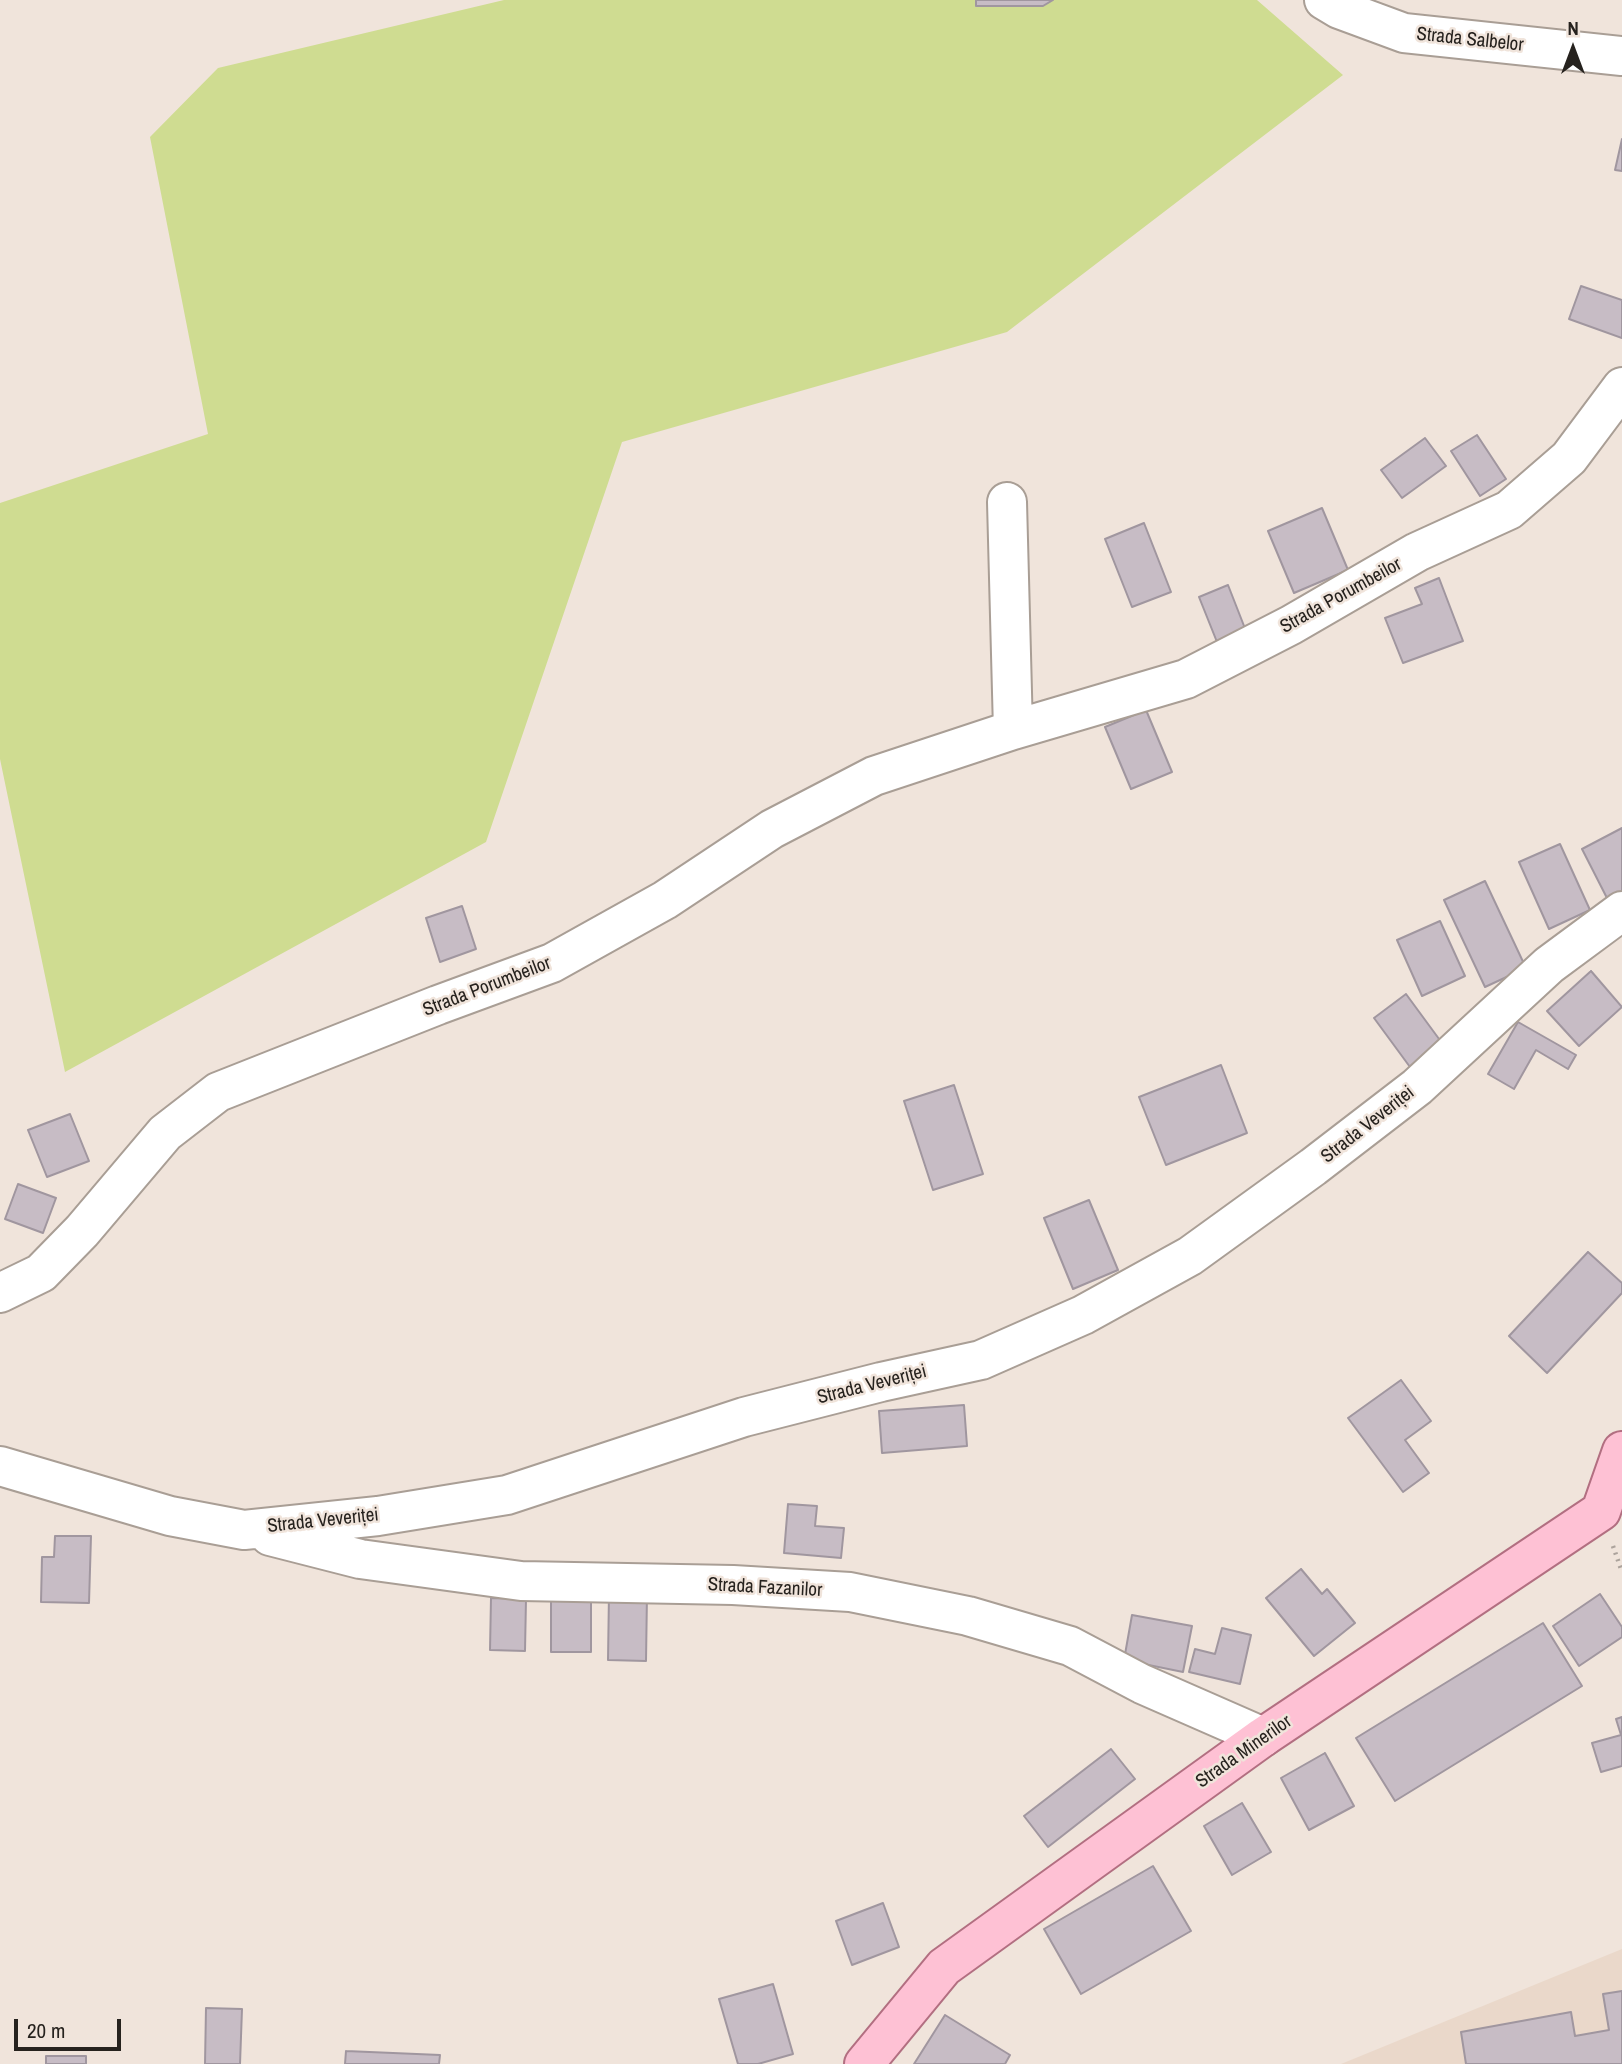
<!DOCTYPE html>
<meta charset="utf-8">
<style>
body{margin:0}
#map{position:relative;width:1622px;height:2064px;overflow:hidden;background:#f0e4db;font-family:"Archivo Narrow",sans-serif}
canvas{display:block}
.north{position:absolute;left:1538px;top:14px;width:70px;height:70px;-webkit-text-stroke:5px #f0e4db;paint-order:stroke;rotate:0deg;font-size:19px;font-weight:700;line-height:28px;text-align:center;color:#26221e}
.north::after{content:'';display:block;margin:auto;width:24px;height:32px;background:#26221e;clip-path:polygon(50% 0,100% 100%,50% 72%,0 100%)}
.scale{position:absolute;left:14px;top:2019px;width:107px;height:32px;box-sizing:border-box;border:4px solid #26221e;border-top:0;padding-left:9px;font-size:21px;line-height:24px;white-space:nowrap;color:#26221e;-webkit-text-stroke:5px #f0e4db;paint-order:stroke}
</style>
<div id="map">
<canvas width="1622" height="2064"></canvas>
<div class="north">N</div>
<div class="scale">20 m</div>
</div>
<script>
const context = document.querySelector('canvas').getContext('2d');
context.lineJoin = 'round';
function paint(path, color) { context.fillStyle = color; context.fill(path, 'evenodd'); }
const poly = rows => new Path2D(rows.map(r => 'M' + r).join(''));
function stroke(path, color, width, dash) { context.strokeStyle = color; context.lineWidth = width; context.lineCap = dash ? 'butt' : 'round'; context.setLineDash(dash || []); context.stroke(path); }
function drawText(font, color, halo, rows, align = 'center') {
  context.font = font + ' "Archivo Narrow",sans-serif'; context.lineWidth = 5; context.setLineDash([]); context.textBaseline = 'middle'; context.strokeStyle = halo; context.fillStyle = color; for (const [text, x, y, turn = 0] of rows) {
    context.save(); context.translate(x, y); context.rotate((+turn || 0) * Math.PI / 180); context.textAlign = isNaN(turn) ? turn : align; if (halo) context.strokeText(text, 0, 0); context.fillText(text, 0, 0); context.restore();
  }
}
paint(poly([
 [1622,1949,1622,2064,1341,2064]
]), '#ead8ca');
paint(poly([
 [504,0,1257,0,1343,75,1007,332,622,442,486,842,65,1072,0,759,0,503,208,434,150,137,218,68]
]), '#cfdc91');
const building = poly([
 [976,0,1053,0,1043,6,976,6,976,0],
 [1622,139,1622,171,1615,170,1622,139],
 [1581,286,1622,300,1622,338,1569,319,1581,286],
 [1477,435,1506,479,1480,496,1451,451,1477,435],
 [1425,438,1446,466,1402,498,1381,470,1425,438],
 [1322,508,1348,570,1294,593,1268,531,1322,508],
 [1144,523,1171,592,1132,607,1105,539,1144,523],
 [1439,578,1463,641,1403,663,1385,618,1422,604,1415,588,1439,578],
 [1228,585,1246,631,1217,642,1199,597,1228,585],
 [1146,710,1172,772,1131,789,1105,727,1146,710],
 [1622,828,1622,895,1609,902,1582,849,1622,828],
 [1560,844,1590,910,1549,929,1519,862,1560,844],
 [1485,881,1526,968,1485,987,1444,900,1485,881],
 [462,906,476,949,440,962,426,918,462,906],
 [1440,921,1465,976,1422,996,1397,940,1440,921],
 [1591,971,1622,1007,1579,1046,1547,1011,1591,971],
 [1406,994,1442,1043,1410,1067,1374,1018,1406,994],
 [1518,1022,1576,1055,1568,1069,1536,1050,1514,1089,1488,1074,1518,1022],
 [1221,1065,1247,1133,1166,1165,1139,1097,1221,1065],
 [954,1085,983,1174,933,1190,904,1101,954,1085],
 [70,1114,89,1161,47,1177,28,1130,70,1114],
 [18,1184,56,1198,43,1233,5,1219,18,1184],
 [1089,1200,1118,1270,1073,1289,1044,1218,1089,1200],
 [1588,1252,1622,1283,1622,1293,1547,1373,1509,1336,1588,1252],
 [1401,1380,1431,1421,1405,1440,1429,1473,1403,1492,1348,1418,1401,1380],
 [964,1405,967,1446,882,1453,879,1411,964,1405],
 [788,1504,817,1506,815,1526,844,1528,841,1558,784,1553,788,1504],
 [55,1536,91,1536,89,1603,41,1602,42,1557,54,1557,55,1536],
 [1301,1569,1322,1594,1327,1589,1355,1623,1314,1656,1266,1598,1301,1569],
 [609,1593,647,1594,646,1661,608,1660,609,1593],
 [1600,1594,1622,1627,1622,1637,1579,1666,1553,1626,1600,1594],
 [551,1595,591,1595,591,1652,551,1652,551,1595],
 [491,1598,526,1599,525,1651,490,1650,491,1598],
 [1132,1615,1192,1626,1183,1672,1124,1660,1132,1615],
 [1543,1623,1582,1686,1395,1801,1356,1738,1543,1623],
 [1222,1628,1251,1635,1240,1684,1189,1672,1195,1649,1215,1654,1222,1628],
 [1622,1717,1622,1766,1601,1772,1592,1743,1621,1735,1616,1719,1622,1717],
 [1111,1749,1135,1779,1048,1847,1024,1816,1111,1749],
 [1325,1753,1354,1806,1309,1830,1281,1778,1325,1753],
 [1242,1803,1271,1852,1232,1875,1204,1826,1242,1803],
 [1153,1866,1191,1931,1081,1994,1044,1929,1153,1866],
 [883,1903,899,1947,852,1965,836,1921,883,1903],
 [773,1984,793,2054,758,2064,738,2064,719,1999,773,1984],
 [1622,1991,1622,2064,1466,2064,1461,2032,1571,2012,1575,2036,1609,2030,1603,1994,1622,1991],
 [206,2008,242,2009,240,2064,205,2064,206,2008],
 [945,2015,1010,2055,1005,2064,914,2064,945,2015],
 [346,2051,440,2055,439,2064,345,2064,346,2051],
 [46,2056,86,2056,86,2064,46,2064,46,2056]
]);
paint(building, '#c7bcc5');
stroke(building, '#a0969f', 2);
const minor = poly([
 [1324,0,1339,9,1404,33,1622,56],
 [1007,502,1013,730],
 [0,1293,41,1273,82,1231,165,1133,218,1092,438,1005,552,963,665,900,772,829,874,776,1013,730,1186,679,1291,625,1417,552,1509,510,1569,458,1622,387],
 [0,1466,170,1516,244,1530,378,1516,507,1495,744,1417,881,1382,981,1360,1083,1315,1190,1256,1313,1167,1417,1087,1549,965,1622,911],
 [270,1536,360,1559,521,1581,733,1585,850,1592,968,1616,1070,1646,1142,1684,1263,1737]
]);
const major = poly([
 [864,2064,944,1967,1263,1737,1601,1511,1622,1451]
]);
stroke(minor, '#a99e95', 42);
stroke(major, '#b26f81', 42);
stroke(poly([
 [1613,1546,1622,1572]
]), '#aca39c', 4.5, [2, 5]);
stroke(minor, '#fff', 38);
stroke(major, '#fec1d4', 38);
drawText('19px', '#26221e', '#f0e4db', [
 ["Strada Salbelor",1470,40,6],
 ["Strada Porumbeilor",1341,596,-29],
 ["Strada Porumbeilor",487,987,-21],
 ["Strada Veveriței",1368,1125,-38],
 ["Strada Veveriței",872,1385,-14],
 ["Strada Veveriței",323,1521,-6],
 ["Strada Fazanilor",765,1588,3],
 ["Strada Minerilor",1244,1752,-35]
]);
</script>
